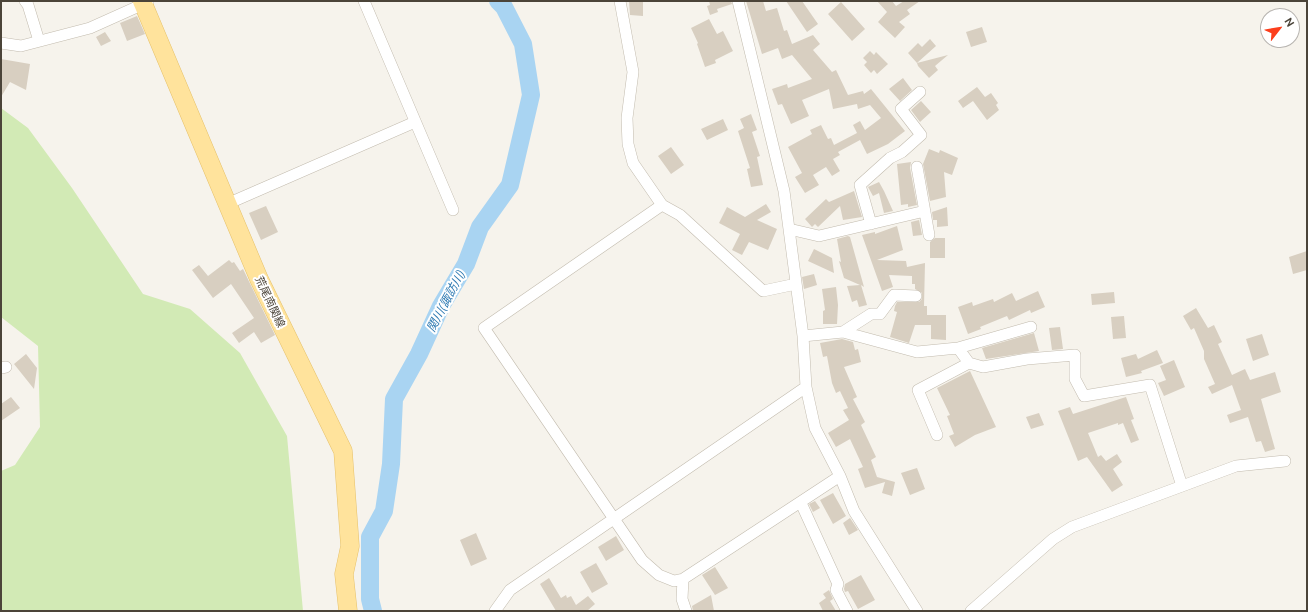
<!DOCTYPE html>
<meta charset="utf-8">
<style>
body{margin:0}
#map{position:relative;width:1308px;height:612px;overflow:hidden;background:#f6f3ec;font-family:Ubuntu,sans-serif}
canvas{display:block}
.frame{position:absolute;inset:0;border:2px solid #4b4439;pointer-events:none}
.north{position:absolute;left:1260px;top:8px;width:40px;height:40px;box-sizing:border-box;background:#fff;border:1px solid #b7b4b0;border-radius:50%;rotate:59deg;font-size:11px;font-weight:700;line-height:16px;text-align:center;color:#4b4439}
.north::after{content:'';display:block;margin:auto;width:14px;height:18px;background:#fc3f1d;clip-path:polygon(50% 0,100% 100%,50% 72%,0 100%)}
</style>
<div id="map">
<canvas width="1308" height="612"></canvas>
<div class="frame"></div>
<div class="north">N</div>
</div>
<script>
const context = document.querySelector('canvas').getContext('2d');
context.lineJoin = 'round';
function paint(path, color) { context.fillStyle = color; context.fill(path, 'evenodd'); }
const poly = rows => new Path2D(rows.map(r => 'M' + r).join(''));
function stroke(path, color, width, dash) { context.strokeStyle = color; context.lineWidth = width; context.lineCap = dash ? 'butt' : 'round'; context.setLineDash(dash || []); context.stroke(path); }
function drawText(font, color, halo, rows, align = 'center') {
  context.font = font + ' Ubuntu,"Noto Sans JP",sans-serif'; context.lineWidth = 4; context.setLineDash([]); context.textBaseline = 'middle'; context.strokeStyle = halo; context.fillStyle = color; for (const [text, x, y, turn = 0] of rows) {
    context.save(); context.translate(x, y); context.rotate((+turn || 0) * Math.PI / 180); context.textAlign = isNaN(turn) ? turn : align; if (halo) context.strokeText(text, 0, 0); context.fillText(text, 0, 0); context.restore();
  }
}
paint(poly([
 [1,108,28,128,72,188,143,294,190,309,240,353,287,436,303,611,1,611,1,471,15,465,40,427,38,346,1,317]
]), '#d2eab5');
stroke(poly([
 [373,611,370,599,370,537,384,511,391,464,394,399,419,354,441,306,466,264,480,227,510,185,531,95,523,44,504,7,498,1]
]), '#a9d4f2', 18);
paint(poly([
 [629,1,643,1,643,16,630,15],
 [709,1,731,1,732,4,717,9,718,12,710,15,707,6,710,5],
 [746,1,763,1,766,11,777,8,784,31,787,30,792,44,813,35,820,44,813,50,832,72,836,70,848,95,863,91,864,94,871,89,905,131,888,144,867,154,860,140,838,152,840,155,833,159,840,171,832,176,826,167,813,175,819,185,805,193,795,177,802,173,788,147,812,134,810,130,821,125,828,139,831,138,834,145,857,133,853,125,860,121,865,130,881,118,870,105,858,109,857,104,833,109,829,89,802,100,809,116,791,124,782,104,778,105,772,89,787,84,788,88,812,79,792,55,782,59,778,48,762,54],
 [786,1,802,1,818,24,807,32],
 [877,1,892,1,896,6,904,1,920,1,907,10,910,14,899,22,905,27,895,38,878,22,887,12],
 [841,2,865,29,852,41,828,14],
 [137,16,145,34,127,41,120,23],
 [709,19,717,34,723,31,733,51,715,60,716,63,705,67,697,44,698,43,691,28],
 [982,27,987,42,971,47,966,32],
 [105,32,111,41,101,46,96,37],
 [930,39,936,46,917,63,908,53,918,43,922,47],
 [870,51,874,55,876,52,888,64,877,74,874,70,871,73,864,65,867,62,863,58],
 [948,55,935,66,938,70,929,78,918,66,917,63],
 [1,59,30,64,26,90,10,82,1,97],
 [903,78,912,90,900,101,889,89],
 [977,87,985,97,991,93,998,103,996,105,999,110,987,120,973,101,963,108,958,101],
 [921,101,931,112,920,122,911,110],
 [751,114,757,130,752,132,760,156,757,157,763,185,751,187,747,169,750,168,738,131,744,128,740,119],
 [723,119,728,130,707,140,701,129],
 [671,147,684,165,671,174,658,156],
 [929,149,939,153,940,150,958,158,952,175,944,172,946,197,930,201,923,164],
 [911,162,910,168,917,205,908,207,908,204,901,205,897,164],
 [879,182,884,191,893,211,884,213,879,193,873,196,868,187],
 [854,191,862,217,843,220,840,206,818,227,815,224,812,227,805,219,826,199,829,202],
 [766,204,771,212,757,220,777,229,768,250,749,242,742,255,732,250,740,234,719,223,727,207,745,217],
 [266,206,278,232,261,240,249,213],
 [947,207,948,226,937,227,937,220,933,220,932,212],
 [919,220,922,235,913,236,911,222],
 [897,226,903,250,877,260,906,261,907,267,925,263,924,306,927,306,927,315,946,315,946,340,931,339,931,325,915,325,909,343,890,337,897,312,894,311,895,306,897,302,919,302,922,299,922,293,915,289,915,284,912,284,912,276,889,275,893,287,882,291,862,235,875,232,875,234],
 [848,236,850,237,864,287,861,285,867,305,859,307,857,300,852,302,847,286,860,285,844,278,839,261,841,262,837,239],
 [935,238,945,238,945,258,930,258,930,242],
 [814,249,832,258,834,273,808,261],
 [1307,251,1307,270,1293,274,1289,257],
 [229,260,232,263,234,262,240,271,243,269,244,271,275,335,261,343,254,332,239,343,232,333,254,318,231,284,213,298,192,270,199,265,208,276],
 [814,274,817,285,804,289,802,277],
 [836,287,838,305,837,324,823,324,823,311,825,310,822,289],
 [1038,291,1045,307,1031,313,1030,310,1009,320,1007,316,980,327,981,329,968,334,958,307,972,302,973,306,993,299,994,302,1012,293,1016,301],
 [1114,292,1115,303,1092,305,1091,294],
 [1196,308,1208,328,1214,325,1222,342,1218,344,1232,375,1245,369,1250,380,1275,372,1281,392,1261,399,1275,449,1265,452,1261,441,1256,442,1248,417,1230,423,1227,415,1241,410,1232,385,1212,394,1208,387,1215,384,1204,359,1204,351,1194,328,1191,330,1183,316],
 [1124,316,1126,338,1113,339,1111,317],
 [1060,327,1063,349,1052,350,1049,328],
 [1034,333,1039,351,986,359,982,348],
 [1262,334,1269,355,1253,361,1246,339],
 [842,339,853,342,855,350,858,349,861,362,844,367,857,397,853,399,865,422,861,425,876,457,871,460,877,477,895,482,892,496,882,493,885,482,865,488,858,469,863,467,850,439,836,447,828,433,849,420,843,410,848,408,840,391,836,393,832,383,827,356,823,357,820,343],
 [1157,350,1163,363,1141,371,1142,373,1126,377,1121,358,1136,354,1138,359],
 [26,354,37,368,34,389,14,364],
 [1174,360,1185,387,1164,396,1158,383,1166,380,1160,366],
 [970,371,996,427,975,435,955,447,949,436,954,434,947,416,950,415,937,388],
 [11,397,20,408,1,421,1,404],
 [1126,397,1134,419,1131,420,1139,440,1131,443,1123,423,1118,425,1118,423,1088,433,1098,457,1101,455,1106,461,1117,454,1122,462,1113,469,1123,485,1112,492,1087,457,1078,461,1058,411,1070,407,1073,414],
 [1039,413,1044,425,1031,429,1026,417],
 [917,468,925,489,910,495,901,473],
 [833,493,846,516,833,524,820,500],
 [815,501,820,508,813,512,809,504],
 [850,518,858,530,849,535,843,523],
 [476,533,487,559,471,566,460,540],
 [616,536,624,550,606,561,598,547],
 [596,563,608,584,592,593,580,572],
 [715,567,728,588,715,595,702,575],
 [861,575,875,600,858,609,848,591,845,592,844,589,845,584],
 [549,578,561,598,566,595,567,598,571,596,576,605,588,596,595,604,587,611,556,611,540,584],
 [829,590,833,599,830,601,836,611,823,611,819,603,826,598,823,594],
 [711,595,714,611,693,611,692,606]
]), '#d8cfc1');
const minor = poly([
 [25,1,28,5,39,41],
 [364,1,453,210],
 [620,1,633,72,627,118,628,144,633,163,662,205,680,215,763,291,796,284],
 [738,1,784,191,803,336,806,387,815,428,840,476,854,511,917,611],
 [1,43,21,46,90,28,148,2],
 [917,167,929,235],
 [227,204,415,122],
 [662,205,484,328,642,560,659,575,674,581,683,579,840,476],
 [871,224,860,185,890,158,902,152,921,135,901,109,920,92],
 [789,229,819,236,925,211],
 [843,332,871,314,880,314,894,295,916,296],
 [803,336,843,332,917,352,958,348,969,363,983,367,1027,359,1075,355,1075,379,1084,396,1150,385,1182,486],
 [958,348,1031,327],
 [1,368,6,367],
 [937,435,918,390,969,363],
 [801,503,838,584,836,590,847,611],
 [683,579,682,599,686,611],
 [495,611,510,590,806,387],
 [971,611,1053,539,1072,527,1236,466,1285,461]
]);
const primary = poly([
 [142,1,259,279,343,451,350,546,344,574,348,611]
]);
stroke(minor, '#c2bbae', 12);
stroke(primary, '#e6c16a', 19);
stroke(minor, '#fff', 11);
stroke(primary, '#ffe39c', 18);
drawText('11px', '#4b4439', '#fff', [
 ["荒尾南関線",270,302,65]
]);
drawText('italic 12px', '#2e7ab2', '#fff', [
 ["関川(諏訪川)",446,301,-62]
]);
</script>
